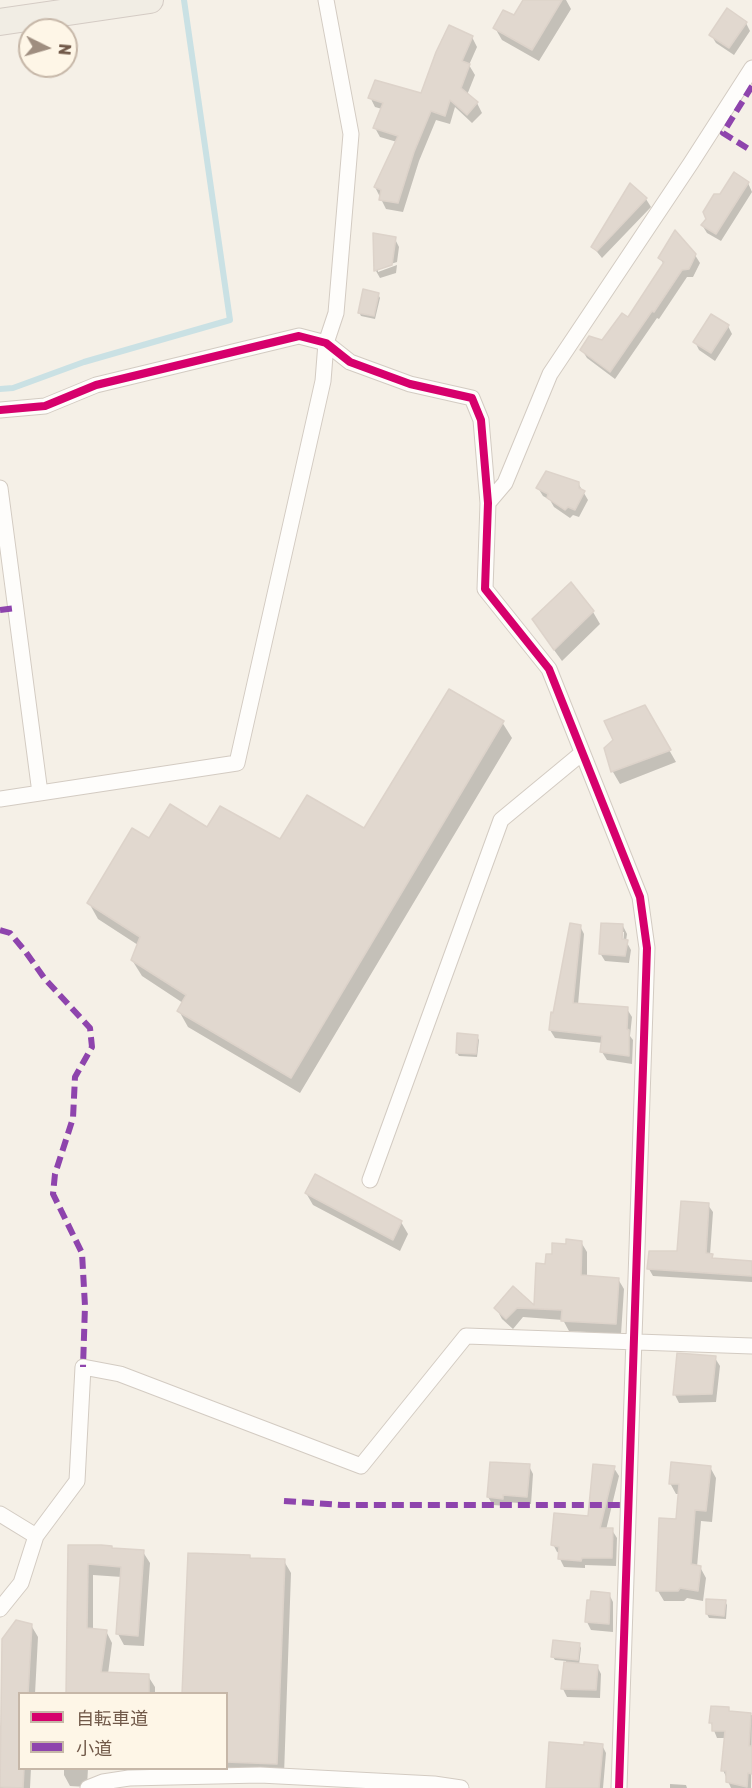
<!DOCTYPE html>
<meta charset="utf-8">
<style>
body{margin:0}
#map{position:relative;width:752px;height:1788px;overflow:hidden;background:#f5f0e7;font-family:Rubik,"Noto Sans JP",sans-serif}
canvas{display:block}
.legend{position:absolute;left:18px;top:1692px;width:210px;height:78px;box-sizing:border-box;background:#fef6e7;border:2px solid #c6b7a8;margin:0;padding:8px 10px;list-style:none;font-size:18px;color:#715949}
.legend li{display:flex;align-items:center;gap:12px;height:30px}
.legend b{width:30px;border:2px solid #c6b7a8}
.north{position:absolute;left:18px;top:18px;width:60px;height:60px;box-sizing:border-box;background:#fef6e7;border:2px solid #c6b7a8;border-radius:50%;rotate:95deg;font-size:16px;font-weight:700;line-height:24px;text-align:center;color:#715949}
.north::after{content:'';display:block;margin:auto;width:21px;height:27px;background:#9f8e80;clip-path:polygon(50% 0,100% 100%,50% 72%,0 100%)}
</style>
<div id="map">
<canvas width="752" height="1788"></canvas>
<ul class="legend">
<li><b style="height:8px;background:#d6006c"></b>自転車道</li>
<li><b style="height:8px;background:#8e44ad"></b>小道</li>
</ul>
<div class="north">N</div>
</div>
<script>
const context = document.querySelector('canvas').getContext('2d');
context.lineJoin = 'round';
function paint(path, color) { context.fillStyle = color; context.fill(path, 'evenodd'); }
const poly = rows => new Path2D(rows.map(r => 'M' + r).join(''));
function stroke(path, color, width, dash) { context.strokeStyle = color; context.lineWidth = width; context.lineCap = dash ? 'butt' : 'round'; context.setLineDash(dash || []); context.stroke(path); }
paint(poly([
 [525,0,566,0,571,9,539,61,502,40,495,28,514,17],
 [746,23,750,31,734,55,716,43,711,35],
 [472,37,477,47,469,65,475,75,467,95,477,103,482,113,472,123,455,107,450,124,436,120,419,161,403,212,386,209,375,187,397,142,380,137,375,128,382,109,375,107,370,97,422,95],
 [748,183,752,192,721,241,707,233,702,225,721,196],
 [631,185,646,199,651,207,602,258,593,247],
 [374,234,395,239,399,247,397,262,378,268,378,272,397,265,396,273,380,278,376,271],
 [695,255,700,263,693,277,687,277,659,319,657,318,615,379,587,358,582,350,603,342,628,319,664,265,660,258],
 [378,294,380,298,375,319,361,316,359,312],
 [728,326,732,334,715,361,699,350,695,342],
 [578,483,588,500,579,517,573,515,570,518,554,507,550,500,543,496,538,488],
 [593,612,600,624,562,661,541,632],
 [644,706,676,762,620,784,613,772,606,748],
 [502,722,512,738,300,1093,188,1027,179,1011,183,1003,142,976,132,960,138,945,98,919,89,903,150,840,208,830,280,841,365,830],
 [580,926,584,934,578,1005,627,1009,632,1017,630,1036,633,1040,632,1064,607,1060,602,1052,603,1043,555,1038,550,1030],
 [623,926,627,934,626,941,631,950,629,963,605,961,600,953],
 [621,932,624,932,623,947],
 [477,1036,479,1040,477,1057,459,1056,457,1053],
 [306,1193,401,1222,408,1234,400,1251,313,1205],
 [708,1205,713,1212,710,1255,714,1259,752,1263,752,1282,653,1276,649,1269,678,1253],
 [581,1242,587,1252,587,1277,618,1279,624,1289,621,1334,569,1331,563,1320,523,1317,513,1329,502,1319,496,1308,513,1288,535,1308,546,1265,553,1255,567,1245],
 [715,1358,720,1366,716,1402,679,1403,675,1395],
 [529,1466,533,1474,531,1504,507,1502,507,1506,493,1505,488,1497],
 [710,1467,716,1478,712,1522,701,1521,697,1567,700,1567,706,1578,703,1601,687,1598,684,1601,664,1601,658,1591,678,1520,680,1494,676,1494,670,1483],
 [614,1468,619,1476,606,1530,612,1530,617,1538,616,1566,585,1565,585,1568,564,1567,560,1559,560,1553,557,1552,553,1544,590,1518],
 [70,1547,143,1552,150,1563,144,1646,124,1645,118,1634,122,1577,93,1575,93,1630,106,1631,112,1643,108,1674,148,1676,155,1687,155,1694,67,1694],
 [251,1559,284,1561,291,1573,284,1775,226,1768,226,1694],
 [609,1594,613,1602,613,1632,591,1630,587,1622],
 [725,1601,727,1605,726,1619,709,1618,707,1614],
 [31,1625,38,1637,35,1694,20,1694,20,1768,31,1768,30,1788,0,1788,0,1727],
 [579,1644,581,1648,579,1665,597,1666,601,1674,600,1698,567,1697,563,1689,566,1661,555,1660,553,1657],
 [728,1709,730,1713,752,1715,751,1788,731,1788,723,1770,726,1738,717,1738,711,1723],
 [602,1745,606,1753,603,1788,547,1788,585,1747],
 [64,1768,88,1768,87,1787,70,1786,64,1775],
 [670,1784,686,1785,687,1788,670,1788]
]), '#0003');
stroke(poly([
 [0,389,13,388,84,362,230,320,184,0]
]), '#cae1e4', 6);
const building = poly([
 [523,0,562,0,532,50,493,28,503,10,514,15,523,0],
 [727,8,747,22,729,48,709,35,727,8],
 [449,25,473,36,462,61,470,64,461,88,478,102,467,115,450,100,445,116,431,111,414,152,398,203,379,200,381,190,374,187,398,136,373,128,383,103,368,98,375,80,421,93,436,52,449,25],
 [734,172,749,182,716,234,701,225,706,219,703,212,714,194,720,194,734,172],
 [630,183,647,198,597,251,591,247,630,183],
 [675,230,696,254,692,263,689,269,682,270,654,312,652,311,610,372,580,350,589,336,602,340,622,313,628,317,664,262,658,258,675,230],
 [373,233,396,237,392,265,374,271,373,233],
 [363,289,379,293,374,316,358,313,363,289],
 [711,314,729,325,711,353,693,342,711,314],
 [546,471,579,482,579,488,585,491,575,510,568,507,565,510,547,498,548,494,536,488,546,471],
 [571,582,594,611,554,650,532,619,571,582],
 [449,689,504,721,291,1078,177,1011,186,995,131,960,140,937,87,903,132,828,149,838,170,804,207,827,220,806,280,839,307,795,364,828,449,689],
 [645,705,671,750,611,772,604,748,613,740,604,721,645,705],
 [570,923,581,925,573,1003,628,1007,627,1029,629,1030,629,1056,600,1052,602,1036,549,1030,551,1012,553,1013,570,923],
 [601,923,623,924,622,939,628,940,625,956,599,954,601,923],
 [457,1033,478,1035,476,1054,456,1053,457,1033],
 [315,1174,402,1221,393,1240,305,1193,315,1174],
 [681,1201,709,1203,706,1253,713,1254,712,1258,752,1261,752,1276,647,1269,649,1251,677,1251,681,1201],
 [566,1239,582,1241,581,1275,619,1278,616,1324,561,1321,562,1310,517,1308,506,1319,494,1308,513,1286,534,1305,536,1263,545,1264,546,1254,552,1254,552,1243,566,1244,566,1239],
 [677,1353,716,1356,712,1394,673,1395,677,1353],
 [490,1462,530,1464,527,1497,503,1495,503,1499,487,1497,490,1462],
 [671,1462,711,1466,706,1511,695,1510,691,1564,701,1566,698,1591,680,1588,678,1591,656,1591,659,1518,676,1519,679,1484,669,1484,671,1462],
 [593,1464,615,1466,600,1528,613,1528,612,1558,582,1558,581,1561,558,1559,559,1547,551,1545,554,1513,588,1516,593,1464],
 [68,1545,101,1545,112,1546,112,1548,144,1550,138,1636,116,1634,121,1567,88,1564,87,1628,107,1630,101,1672,149,1674,149,1694,66,1694,68,1545],
 [188,1553,250,1555,250,1558,285,1559,277,1764,226,1762,226,1694,182,1694,188,1553],
 [591,1591,610,1593,609,1624,585,1622,587,1600,590,1600,591,1591],
 [706,1599,726,1600,724,1616,706,1614,706,1599],
 [16,1620,32,1624,28,1694,20,1694,20,1768,24,1768,23,1788,0,1787,2,1639,16,1620],
 [553,1640,580,1643,578,1660,551,1657,553,1640],
 [564,1662,598,1665,596,1690,561,1689,564,1662],
 [711,1706,729,1707,729,1711,751,1713,749,1746,752,1746,752,1774,748,1773,747,1787,726,1782,726,1771,721,1771,725,1731,712,1731,712,1723,709,1723,711,1706],
 [549,1742,584,1745,584,1742,603,1744,599,1788,546,1788,549,1742]
]);
paint(building, '#e1d8cf');
stroke(building, '#ddd3ca', 1.5);
const street = poly([
 [0,410,45,406,96,385,299,336,326,343,350,362,410,384,472,398,481,420,488,503,485,589,549,669,640,897,647,948,619,1788],
 [0,488,40,793],
 [488,503,505,483,550,374,691,163,752,68],
 [0,799,237,763,323,381,326,343,336,313,351,134,326,0],
 [370,1180,501,820,582,753],
 [0,1514,36,1536],
 [0,1609,21,1583,36,1536,77,1481,83,1367,120,1374,361,1466,466,1336,752,1346],
 [88,1788,103,1782,129,1778,260,1775,434,1784,461,1788]
]);
const primary = poly([
 [0,22,150,0]
]);
stroke(street, '#d3cbc2', 17);
stroke(primary, '#d4cbc4', 28);
stroke(street, '#fefdfb', 15);
stroke(primary, '#f1ede4', 26);
stroke(poly([
 [752,86,723,133,752,151],
 [0,610,16,608],
 [0,930,10,933,25,951,45,979,90,1028,92,1047,75,1077,73,1118,55,1174,53,1194,82,1253,85,1306,83,1367],
 [284,1501,341,1505,628,1505]
]), '#8e44ad', 6, [12, 6]);
stroke(poly([
 [0,410,45,406,96,385,299,336,326,343,350,362,410,384,472,398,481,420,488,503,485,589,549,669,640,897,647,948,619,1788]
]), '#d6006c', 8);
</script>
